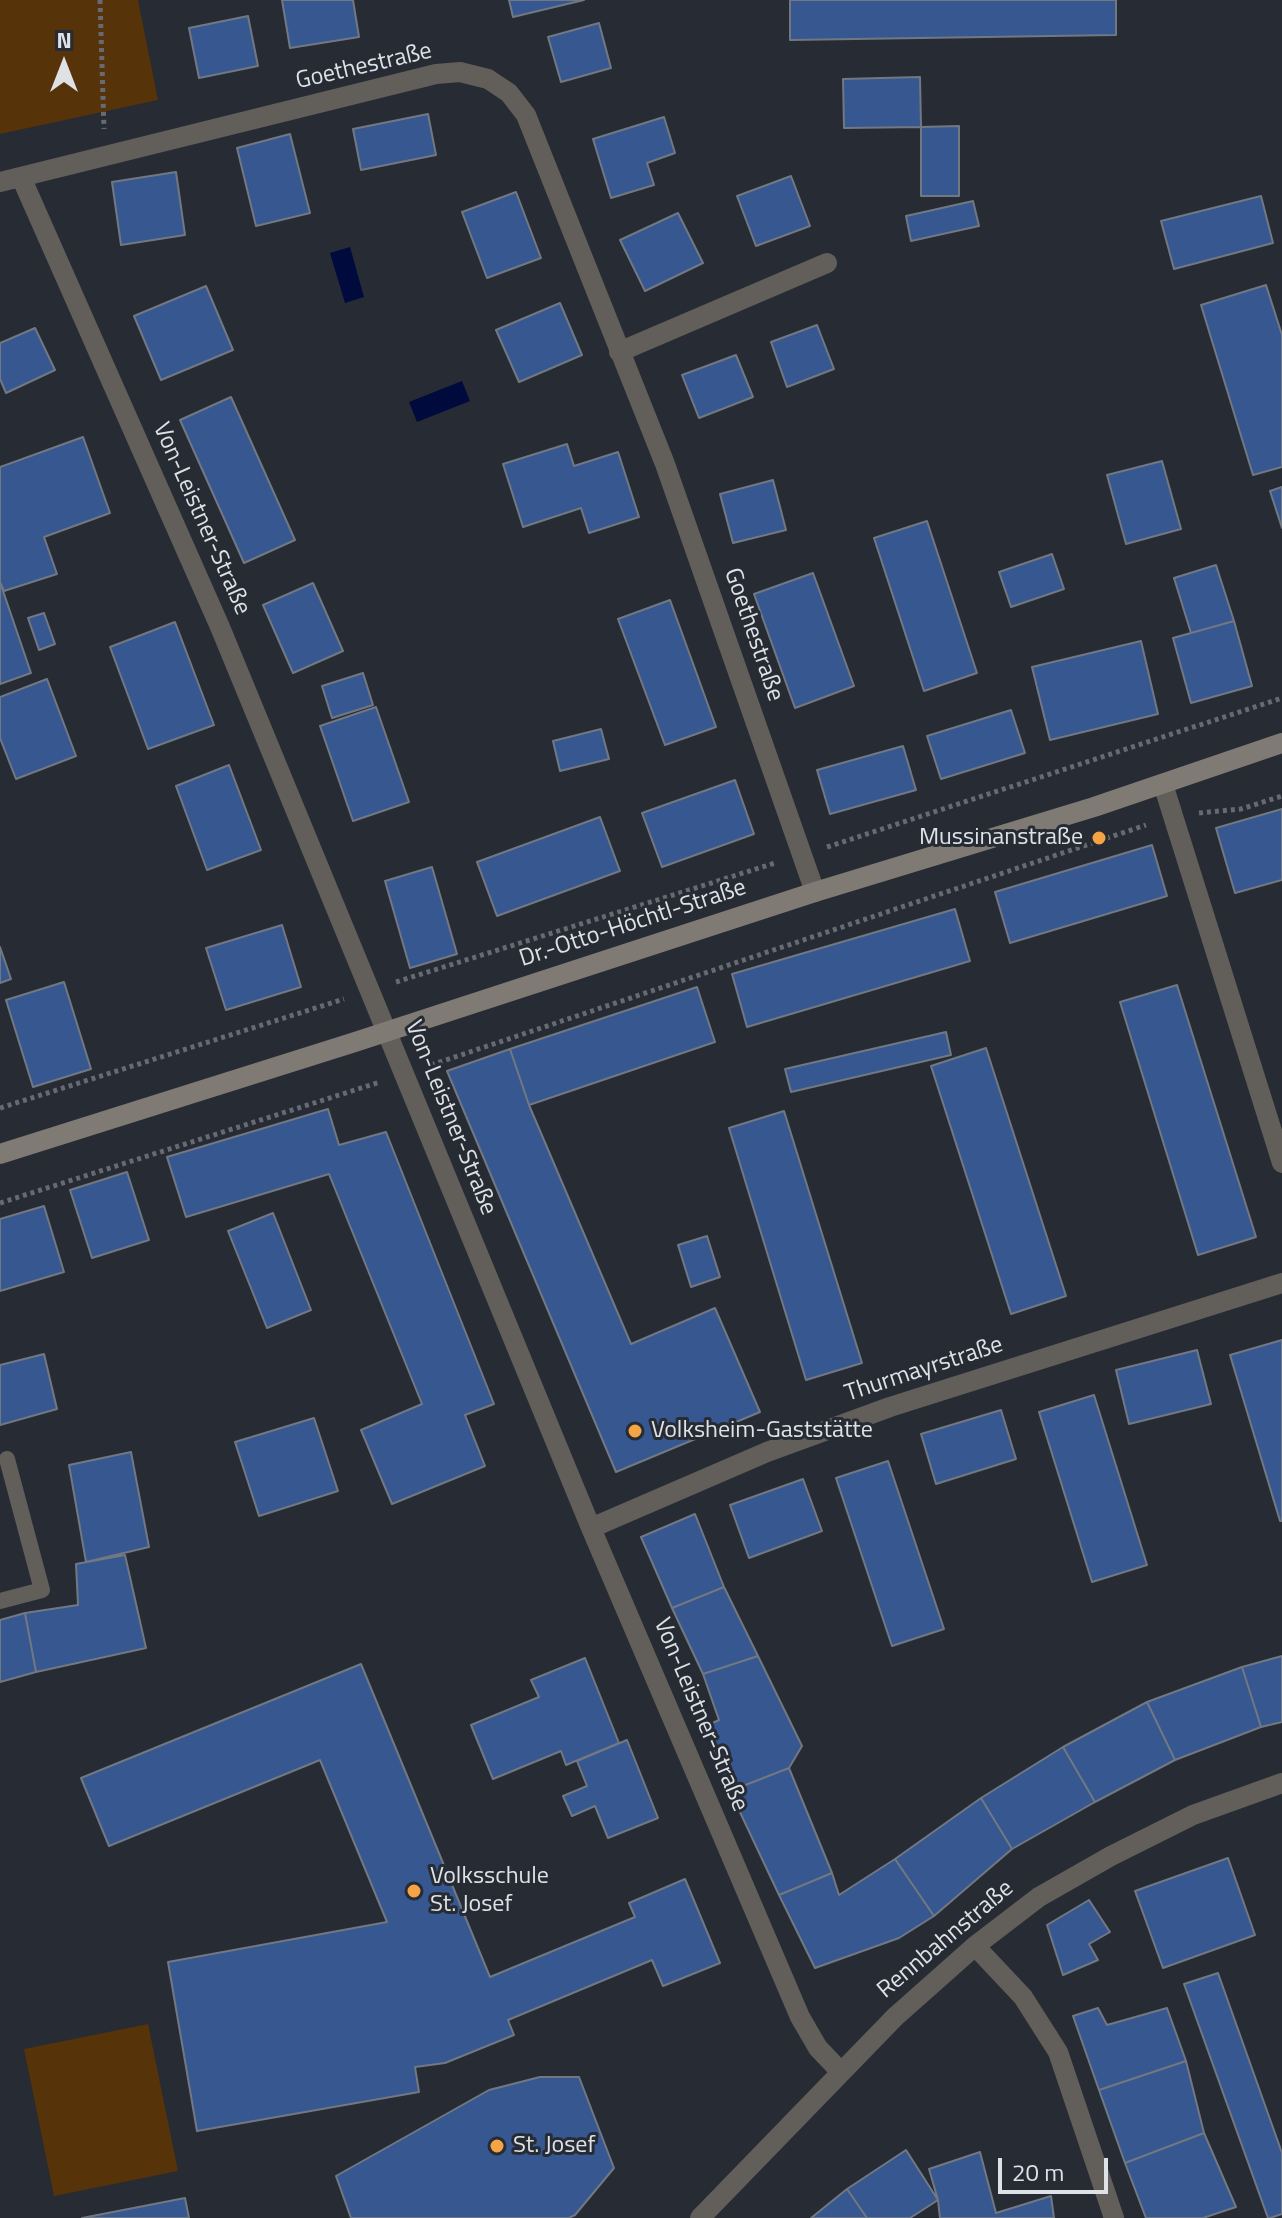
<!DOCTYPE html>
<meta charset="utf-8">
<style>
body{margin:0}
#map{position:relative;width:1282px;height:2218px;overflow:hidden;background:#262b34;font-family:"Titillium Web",sans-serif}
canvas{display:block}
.north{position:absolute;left:24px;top:24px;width:80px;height:80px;-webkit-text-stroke:6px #262b34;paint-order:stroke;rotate:0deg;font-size:22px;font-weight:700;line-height:32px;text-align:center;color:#dee2e7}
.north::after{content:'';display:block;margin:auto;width:28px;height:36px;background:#dee2e7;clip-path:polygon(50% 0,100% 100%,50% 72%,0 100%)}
.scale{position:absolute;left:998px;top:2158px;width:110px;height:36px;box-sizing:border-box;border:4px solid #dee2e7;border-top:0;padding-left:10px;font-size:24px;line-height:28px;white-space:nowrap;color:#dee2e7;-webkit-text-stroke:6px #262b34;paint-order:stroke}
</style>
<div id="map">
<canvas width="1282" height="2218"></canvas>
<div class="north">N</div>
<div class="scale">20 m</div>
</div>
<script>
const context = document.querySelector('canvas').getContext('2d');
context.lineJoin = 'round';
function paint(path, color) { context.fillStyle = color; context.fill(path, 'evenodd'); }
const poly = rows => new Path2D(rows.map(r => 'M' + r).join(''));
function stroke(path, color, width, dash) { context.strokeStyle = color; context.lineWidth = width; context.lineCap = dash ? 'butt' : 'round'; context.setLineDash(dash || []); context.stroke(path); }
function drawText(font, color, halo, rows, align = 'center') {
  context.font = font + ' "Titillium Web",sans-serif'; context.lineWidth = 6; context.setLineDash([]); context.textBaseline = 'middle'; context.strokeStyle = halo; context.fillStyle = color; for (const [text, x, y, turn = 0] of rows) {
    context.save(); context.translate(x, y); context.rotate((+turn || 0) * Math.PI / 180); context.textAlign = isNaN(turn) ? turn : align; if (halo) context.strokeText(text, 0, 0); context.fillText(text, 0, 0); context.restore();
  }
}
paint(poly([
 [0,0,138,0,158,100,0,134],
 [148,2024,178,2171,54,2196,24,2049]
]), '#563308');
paint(poly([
 [350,247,364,297,345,303,330,253],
 [462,381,470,401,417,422,409,402]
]), '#000a3d');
const building = poly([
 [282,0,353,0,359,37,290,48,282,0],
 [509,0,584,0,513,17,509,0],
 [790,0,1116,0,1116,35,790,40,790,0],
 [248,16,258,66,199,78,189,28,248,16],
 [599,23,611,68,561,82,548,37,599,23],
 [920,77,921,127,844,128,843,79,920,77],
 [428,114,436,155,361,170,353,129,428,114],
 [664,117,675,153,647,163,654,185,611,198,593,139,664,117],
 [959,126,959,196,921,196,921,127,959,126],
 [290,134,310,213,256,226,237,148,290,134],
 [176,172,185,235,121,245,112,182,176,172],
 [791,176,810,226,756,246,737,196,791,176],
 [516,192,541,258,487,278,462,212,516,192],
 [1261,196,1273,243,1174,269,1161,221,1261,196],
 [973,201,979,226,911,241,906,216,973,201],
 [678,213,703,263,645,291,620,240,678,213],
 [1266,285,1282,335,1282,467,1253,475,1201,305,1266,285],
 [206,286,233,350,161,380,134,316,206,286],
 [560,303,582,355,519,382,496,330,560,303],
 [817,325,834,369,787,387,771,342,817,325],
 [35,328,55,370,6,393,0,379,0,343,35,328],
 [736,355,753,397,699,418,682,375,736,355],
 [231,397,295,540,244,563,180,420,231,397],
 [83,437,110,513,44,537,57,574,4,591,0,582,0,467,83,437],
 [567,444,574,466,618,452,639,517,589,533,581,508,523,527,503,464,567,444],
 [1162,461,1181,529,1126,544,1107,475,1162,461],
 [773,480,786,530,733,543,720,494,773,480],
 [1282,487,1282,528,1270,491,1282,487],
 [927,521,977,673,924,691,874,538,927,521],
 [1052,554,1064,589,1011,607,999,572,1052,554],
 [1216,565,1234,621,1191,633,1174,578,1216,565],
 [813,573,854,686,795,708,754,594,813,573],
 [0,582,31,673,0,684,0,582],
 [313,583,343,651,293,673,263,605,313,583],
 [670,600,716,727,665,745,618,619,670,600],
 [44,613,55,644,39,650,28,618,44,613],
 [1234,621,1252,686,1191,703,1173,638,1234,621],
 [175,622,214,725,148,749,110,647,175,622],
 [1141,641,1158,714,1050,740,1032,667,1141,641],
 [363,673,373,705,332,718,322,686,363,673],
 [47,679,76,756,16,779,0,738,0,697,47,679],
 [376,707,409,802,353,821,320,726,376,707],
 [1011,710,1025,753,941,779,927,736,1011,710],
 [601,729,609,759,560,771,553,741,601,729],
 [903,746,916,790,830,814,817,770,903,746],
 [229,765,261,850,207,870,176,786,229,765],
 [735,780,754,834,662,867,642,813,735,780],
 [1282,809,1282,880,1235,893,1216,828,1282,809],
 [600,817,620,871,497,916,477,862,600,817],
 [1152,845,1167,896,1010,943,995,892,1152,845],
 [432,867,457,954,410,968,385,881,432,867],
 [955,909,970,961,747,1027,732,974,955,909],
 [282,925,301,987,226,1010,206,948,282,925],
 [0,947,11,979,0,983,0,947],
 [64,982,91,1069,33,1087,6,1000,64,982],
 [1177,985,1256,1237,1198,1255,1120,1002,1177,985],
 [697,987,715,1042,529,1105,510,1049,697,987],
 [946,1032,951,1055,791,1092,785,1069,946,1032],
 [986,1048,1066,1296,1011,1314,931,1066,986,1048],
 [510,1049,529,1105,631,1344,715,1308,760,1412,616,1472,447,1071,510,1049],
 [328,1109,339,1145,386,1132,494,1404,465,1415,485,1466,392,1504,361,1430,422,1404,329,1174,186,1217,167,1157,328,1109],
 [784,1111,862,1363,806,1380,729,1128,784,1111],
 [127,1172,149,1240,92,1258,70,1190,127,1172],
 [44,1206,64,1272,0,1291,0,1219,44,1206],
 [273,1213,311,1310,267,1328,228,1231,273,1213],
 [707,1236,720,1277,691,1287,678,1245,707,1236],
 [1282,1340,1282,1521,1280,1521,1230,1355,1282,1340],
 [1197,1350,1211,1404,1129,1424,1116,1370,1197,1350],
 [44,1354,57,1409,0,1425,0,1365,44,1354],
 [1094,1395,1147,1565,1092,1582,1039,1412,1094,1395],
 [1001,1410,1016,1459,936,1484,921,1434,1001,1410],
 [314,1418,338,1491,259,1516,235,1442,314,1418],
 [131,1452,149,1547,86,1562,69,1465,131,1452],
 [888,1461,944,1629,892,1646,836,1478,888,1461],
 [803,1479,822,1531,749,1558,730,1505,803,1479],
 [695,1514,724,1587,672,1608,641,1537,695,1514],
 [125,1555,146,1648,36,1672,25,1613,78,1605,76,1564,125,1555],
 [724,1587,758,1656,703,1674,672,1608,724,1587],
 [25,1613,36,1672,0,1682,0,1620,25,1613],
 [758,1656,802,1746,789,1768,730,1791,706,1726,719,1720,703,1674,758,1656],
 [1282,1656,1282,1722,1261,1727,1242,1667,1282,1656],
 [585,1658,619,1743,566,1765,561,1751,493,1779,471,1725,539,1697,531,1680,585,1658],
 [361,1664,490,1977,635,1917,629,1903,685,1879,720,1963,663,1986,652,1960,508,2020,514,2035,445,2063,415,2067,419,2092,197,2131,168,1962,387,1922,320,1760,109,1846,81,1778,361,1664],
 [1242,1667,1261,1727,1175,1760,1147,1702,1242,1667],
 [1147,1702,1175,1760,1095,1802,1063,1747,1147,1702],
 [627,1740,658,1818,608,1838,595,1806,572,1816,563,1796,587,1786,577,1761,627,1740],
 [1063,1747,1095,1802,1012,1849,981,1798,1063,1747],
 [789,1768,832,1873,779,1895,730,1791,789,1768],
 [981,1798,1012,1849,934,1916,895,1859,981,1798],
 [1228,1858,1255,1935,1163,1968,1135,1891,1228,1858],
 [895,1859,934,1916,899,1938,815,1968,779,1895,832,1873,839,1895,895,1859],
 [1089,1900,1110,1932,1089,1944,1098,1960,1063,1975,1047,1925,1089,1900],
 [1218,1973,1282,2153,1282,2214,1270,2218,1268,2218,1184,1984,1218,1973],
 [1098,2008,1107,2025,1167,2008,1186,2061,1099,2090,1073,2016,1098,2008],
 [1186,2061,1204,2133,1125,2163,1099,2090,1186,2061],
 [540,2077,579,2077,614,2168,575,2215,569,2218,351,2218,336,2176,489,2090,540,2077],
 [1204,2133,1236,2207,1203,2218,1146,2218,1125,2163,1204,2133],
 [906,2150,938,2200,910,2218,867,2218,847,2189,906,2150],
 [980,2152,996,2213,1051,2196,1054,2218,940,2218,938,2200,929,2169,980,2152],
 [847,2189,867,2218,811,2218,847,2189],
 [185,2198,189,2218,82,2218,185,2198]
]);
paint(building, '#365790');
stroke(building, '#727882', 2);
stroke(poly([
 [100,0,104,129],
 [1199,813,1241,809,1282,796],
 [827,847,1282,698],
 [396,982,775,863],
 [431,1065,1146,825],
 [0,1108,344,999],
 [0,1203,380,1082]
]), '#666a72', 5, [4, 4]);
stroke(poly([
 [0,1601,42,1590,7,1459]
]), '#625e5a', 16);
stroke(poly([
 [21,177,220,627,591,1528,800,2017,818,2048,840,2071],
 [0,182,436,74,460,72,488,79,509,93,526,115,665,464,815,892],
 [619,352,827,263],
 [1163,784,1282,1163],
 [591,1528,767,1452,890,1407,1282,1283],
 [975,1946,1023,1997,1058,2052,1114,2218],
 [700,2218,895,2017,975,1946,1039,1897,1111,1856,1193,1815,1282,1783]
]), '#625e5a', 20);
stroke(poly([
 [0,1154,355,1042,815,892,1094,807,1282,743]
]), '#807a74', 20);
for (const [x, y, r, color] of [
 [1099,838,8,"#f4a345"],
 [635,1431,8,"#f4a345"],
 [414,1891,8,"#f4a345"],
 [497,2146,8,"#f4a345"]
]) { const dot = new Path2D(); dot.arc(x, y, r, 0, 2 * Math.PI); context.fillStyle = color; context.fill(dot); stroke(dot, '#262b34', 3); }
drawText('24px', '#dee2e7', '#262b34', [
 ["Goethestraße",364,67,-13],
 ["Von-Leistner-Straße",201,519,66],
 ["Goethestraße",753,635,71],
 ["Dr.-Otto-Höchtl-Straße",633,924,-18],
 ["Von-Leistner-Straße",450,1118,68],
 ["Thurmayrstraße",924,1370,-18],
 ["Von-Leistner-Straße",700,1715,67],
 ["Rennbahnstraße",946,1940,-40]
]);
drawText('24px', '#dee2e7', '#262b34', [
 ["Mussinanstraße",1083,838,"right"],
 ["Volksheim-Gaststätte",651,1431],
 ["Volksschule",430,1877],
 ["St. Josef",430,1905],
 ["St. Josef",513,2146]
], 'left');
</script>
